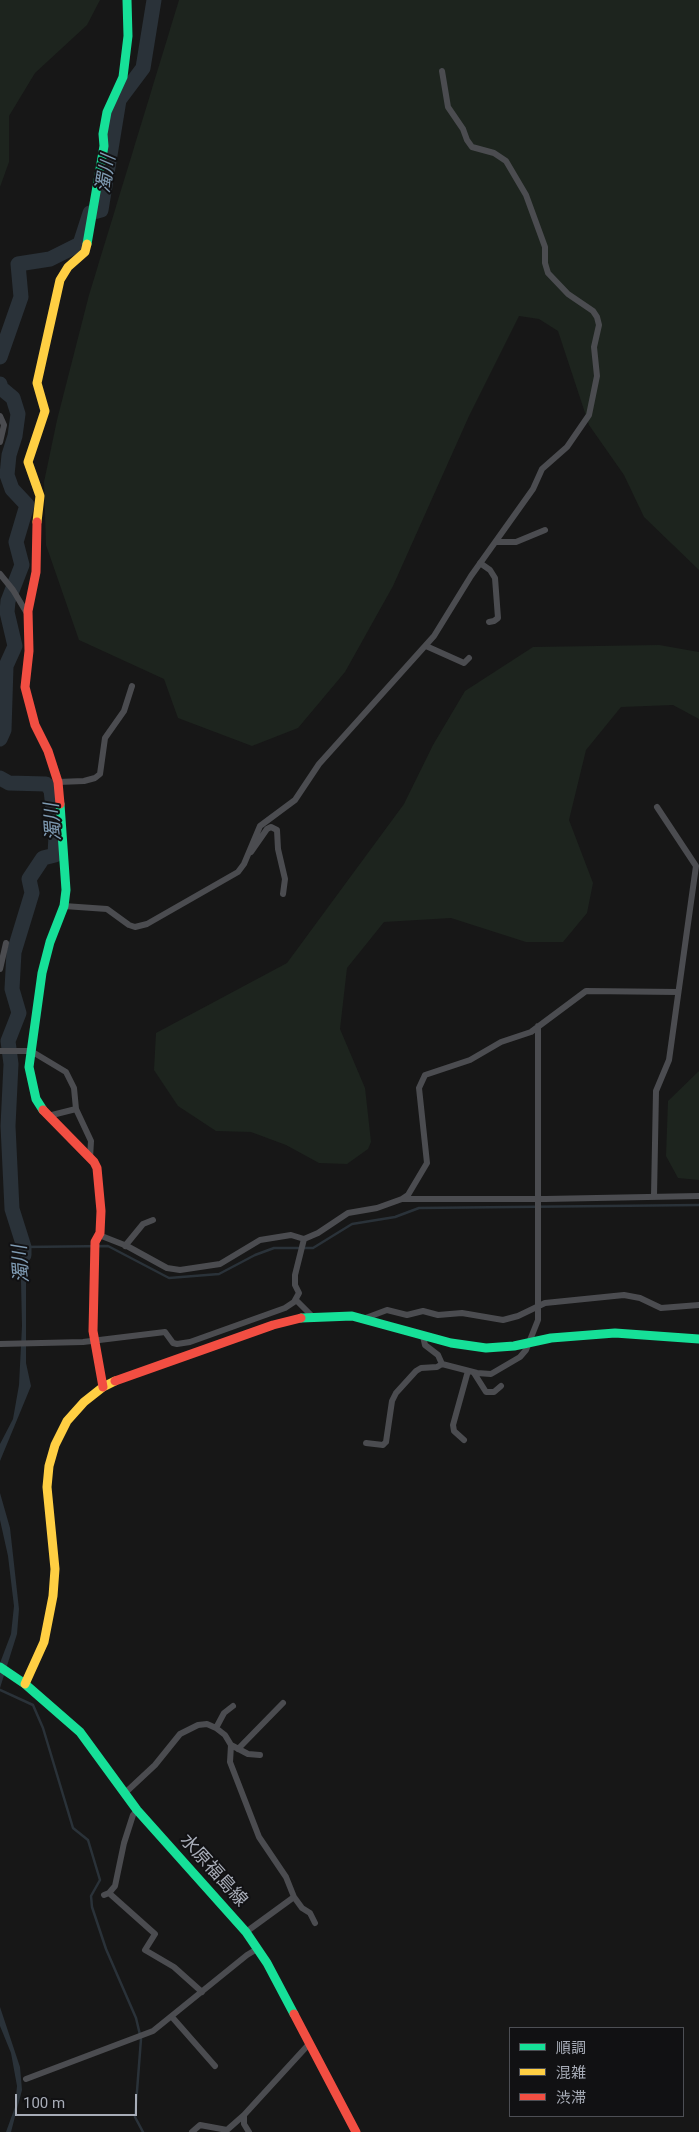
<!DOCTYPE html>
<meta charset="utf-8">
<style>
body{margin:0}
#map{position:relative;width:699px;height:2132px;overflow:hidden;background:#171717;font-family:Roboto,"Noto Sans JP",sans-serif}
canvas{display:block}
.legend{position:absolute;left:509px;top:2027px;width:175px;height:90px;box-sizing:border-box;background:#111113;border:1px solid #4d4f55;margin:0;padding:6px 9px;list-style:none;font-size:15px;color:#a8adb8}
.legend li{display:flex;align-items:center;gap:10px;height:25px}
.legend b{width:25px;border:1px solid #4d4f55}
.scale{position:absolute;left:15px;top:2094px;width:122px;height:22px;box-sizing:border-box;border:2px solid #a8adb8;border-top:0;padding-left:6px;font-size:15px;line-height:18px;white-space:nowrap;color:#a8adb8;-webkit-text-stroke:4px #111113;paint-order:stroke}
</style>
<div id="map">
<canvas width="699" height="2132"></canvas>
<ul class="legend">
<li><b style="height:6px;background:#16e098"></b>順調</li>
<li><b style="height:6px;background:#ffcf43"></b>混雑</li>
<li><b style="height:6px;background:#f24e42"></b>渋滞</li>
</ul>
<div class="scale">100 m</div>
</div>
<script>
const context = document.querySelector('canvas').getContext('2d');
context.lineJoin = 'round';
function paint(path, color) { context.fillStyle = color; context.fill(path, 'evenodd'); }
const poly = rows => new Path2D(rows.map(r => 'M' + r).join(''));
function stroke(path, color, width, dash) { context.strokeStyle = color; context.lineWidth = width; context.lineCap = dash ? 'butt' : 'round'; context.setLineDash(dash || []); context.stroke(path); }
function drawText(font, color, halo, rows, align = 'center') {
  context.font = font + ' Roboto,"Noto Sans JP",sans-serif'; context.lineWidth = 4; context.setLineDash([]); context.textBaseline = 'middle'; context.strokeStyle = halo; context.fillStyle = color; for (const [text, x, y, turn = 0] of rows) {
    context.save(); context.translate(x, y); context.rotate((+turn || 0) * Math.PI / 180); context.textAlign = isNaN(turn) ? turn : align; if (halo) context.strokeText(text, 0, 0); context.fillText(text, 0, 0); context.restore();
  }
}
paint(poly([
 [0,0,100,0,87,25,35,73,9,116,9,162,0,187],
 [179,0,699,0,699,570,644,517,624,475,589,425,558,331,539,319,519,316,469,416,393,586,345,672,298,728,252,746,178,718,164,679,79,640,46,545,44,482,57,420,89,295],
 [659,645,699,652,699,719,673,705,621,707,586,750,569,820,593,883,587,913,563,942,526,942,451,918,384,922,347,968,340,1029,365,1088,371,1142,368,1149,347,1164,319,1163,286,1145,251,1132,216,1131,178,1106,154,1070,156,1033,287,963,404,804,433,745,465,691,533,647],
 [699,1071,699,1180,678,1178,666,1156,668,1101]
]), '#1d241e');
paint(poly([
 [20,1235,26,1249,26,1363,31,1386,0,1461,0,1444,13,1419,19,1385,22,1326],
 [0,1493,10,1528,19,1609,17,1634,0,1688,0,1663,11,1634,14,1606,8,1556,0,1520],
 [0,2007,20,2067,22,2090,11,2132,6,2132,15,2107,17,2086,11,2053,0,2026]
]), '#2a3239');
stroke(poly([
 [24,1247,108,1246,169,1278,219,1274,255,1255,274,1248,313,1248,352,1224,395,1217,419,1208,699,1205],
 [0,1690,33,1705,43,1728,73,1828,88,1840,100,1880,91,1896,92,1907,106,1949,136,2018,141,2039,135,2117,143,2132]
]), '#2a3239', 2.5);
stroke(poly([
 [0,357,21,297,18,264,50,259,80,244,90,213,101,210,119,100,143,68,154,0],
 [0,384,1,388,13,398,18,414,15,436,9,455,7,475,12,489,27,505,16,542,22,565,8,601,7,612,15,646,6,666,4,730,0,739],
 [0,778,9,783,46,784,51,790,56,835,55,855,43,858,29,879,32,893,14,952,12,989,19,1013,8,1041,11,1064,8,1126,12,1209,24,1247,24,1255]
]), '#2a3239', 15);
stroke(poly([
 [0,416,4,425,0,442],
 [496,542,516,542,545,530],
 [480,563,490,570,495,578,498,618,494,621,489,622],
 [0,574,13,590,28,615],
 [426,646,464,663,469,658],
 [58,782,84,781,95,778,100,774,105,738,124,711,132,686],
 [251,852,267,829,271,827,277,830,278,849,285,879,283,894],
 [64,906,107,909,129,925,135,927,147,924,238,872,244,864,260,826,295,800,319,764,434,636,471,576,533,489,542,469,567,447,589,415,597,376,594,347,599,325,597,317,593,311,568,294,548,273,545,263,545,247,526,195,506,161,494,153,472,147,467,140,463,129,448,107,442,71],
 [0,969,6,943],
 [0,1051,31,1051,66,1072,74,1088,76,1109,91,1141,90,1158],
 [48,1116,76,1109],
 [654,1196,656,1091,669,1060,696,866,657,807],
 [404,1199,545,1199,699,1196],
 [99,1235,127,1246,167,1268,180,1270,220,1264,260,1240,291,1235,304,1239,318,1233,348,1213,377,1208,402,1199,408,1195,427,1163,419,1088,425,1075,470,1060,501,1042,531,1032,586,991,678,992],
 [125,1246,143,1224,153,1220],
 [296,1300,312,1316],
 [363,1319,387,1310,407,1315,423,1311,438,1315,462,1313,503,1320,518,1316,545,1303,624,1295,640,1298,661,1308,699,1305],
 [423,1336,425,1345,438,1355,442,1364,477,1373,491,1374,520,1357,526,1350,538,1320,538,1026],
 [0,1344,83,1342,165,1332,173,1343,177,1344,190,1342,285,1308,294,1302,299,1293,295,1285,295,1275,304,1239],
 [474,1373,486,1392,494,1392,501,1386],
 [464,1440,454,1431,453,1425,468,1371],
 [366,1443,383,1445,386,1442,392,1401,396,1393,416,1371,421,1368,437,1367,442,1364],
 [216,1728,224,1713,233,1706],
 [231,1745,230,1762,259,1837,286,1877,294,1897,302,1908,310,1913,315,1923],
 [238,1749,283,1703],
 [125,1793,155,1765,180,1734,198,1725,207,1724,216,1728,225,1735,231,1745,248,1754,260,1755],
 [109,1893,155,1934,145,1950,174,1967,202,1992],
 [104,1895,109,1893,115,1886,124,1843,133,1815,137,1810],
 [246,1932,294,1897],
 [172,2017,215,2066],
 [26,2079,153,2031,247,1955,257,1949],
 [192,2132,200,2125,227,2130,244,2115],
 [249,2132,244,2124,244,2115,309,2044]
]), '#4b4c50', 6);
stroke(poly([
 [87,244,104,146,103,134,107,112,123,77,128,36,127,0],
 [43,1110,36,1099,29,1067,42,973,50,942,64,906,66,890,60,804],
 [301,1318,352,1316,451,1343,486,1348,514,1346,551,1338,615,1333,699,1339],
 [0,1667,25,1684,80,1732,137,1810,246,1932,267,1963,294,2014]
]), '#16e098', 9);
stroke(poly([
 [37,522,40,496,28,462,45,411,37,383,60,280,68,267,85,252,87,244],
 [25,1684,44,1642,53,1596,55,1569,47,1487,49,1466,55,1445,67,1421,84,1402,103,1387,115,1381]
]), '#ffcf43', 9);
stroke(poly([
 [37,522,36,572,28,611,29,651,25,687,35,725,48,751,58,782,60,804],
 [43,1110,94,1162,97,1168,101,1211,100,1233,95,1242,93,1331,103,1387],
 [115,1381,273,1325,301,1318],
 [294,2014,356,2132]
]), '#f24e42', 9);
drawText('18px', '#a8adb8', '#111113', [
 ["水原福島線",213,1871,48]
]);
drawText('italic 19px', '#7f9bb3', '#111113', [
 ["濁川",107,174,-81],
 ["濁川",54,822,-94],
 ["濁川",22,1264,-94]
]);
</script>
